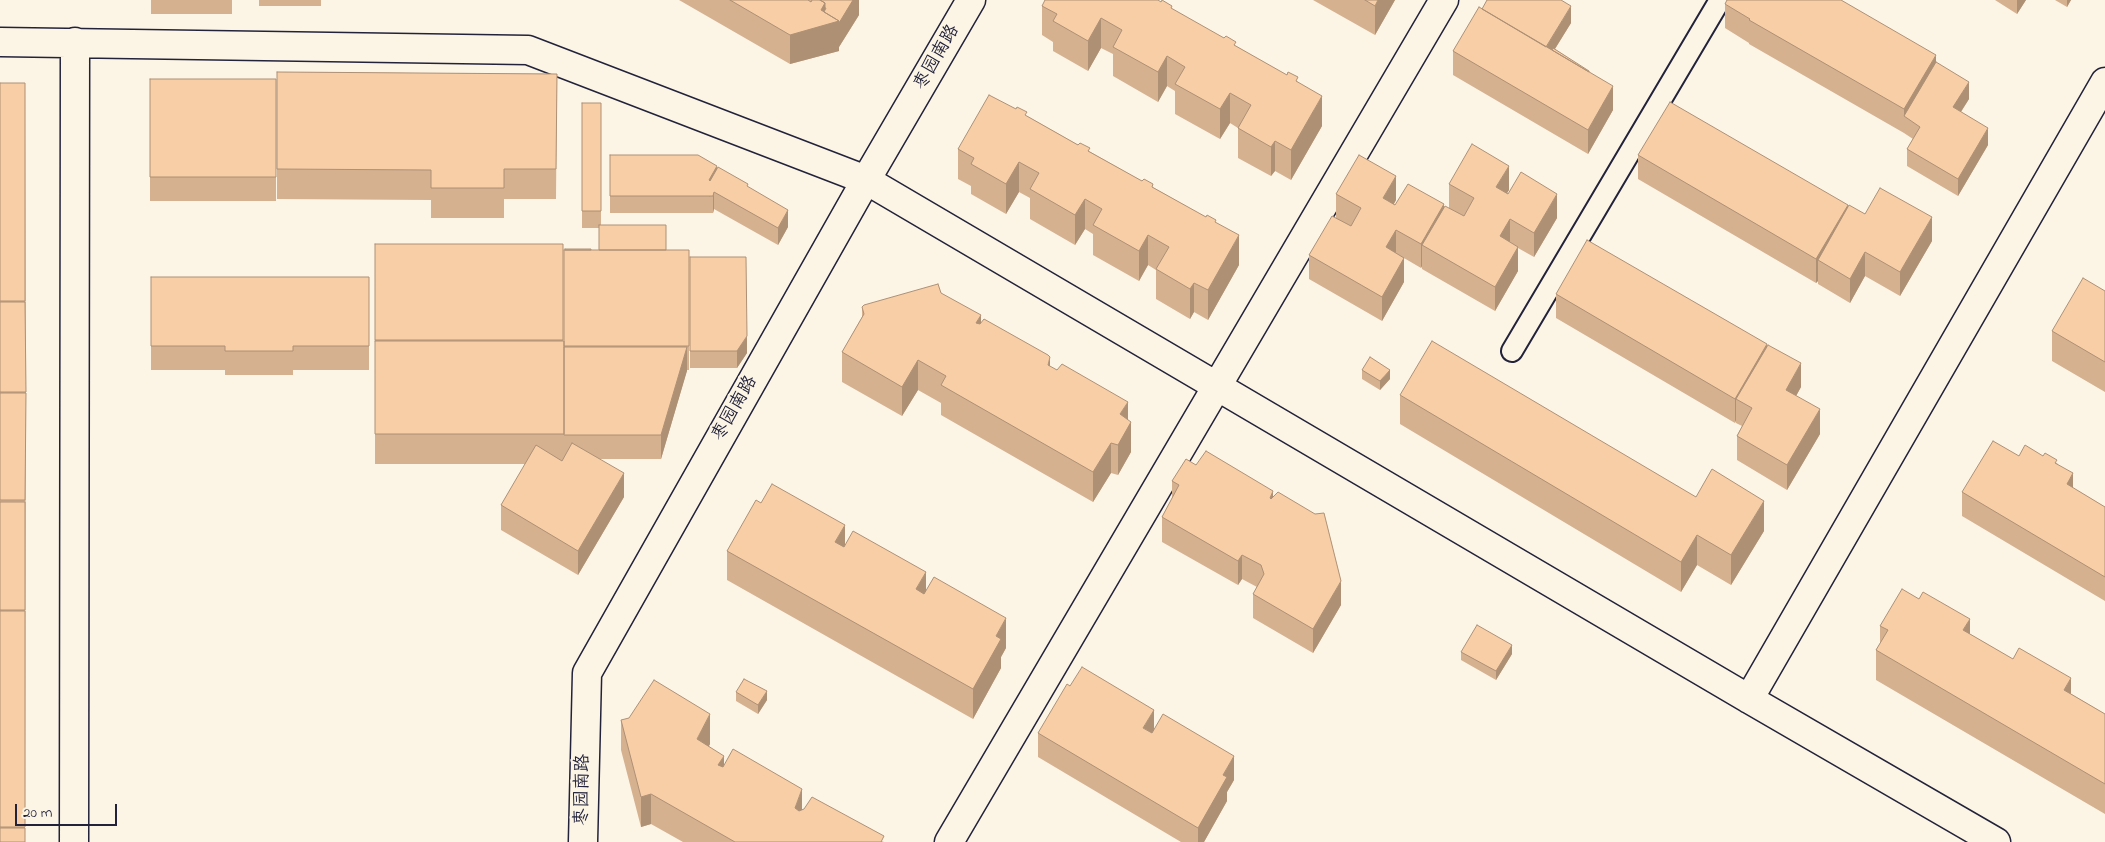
<!DOCTYPE html>
<meta charset="utf-8">
<style>
body{margin:0}
#map{position:relative;width:2105px;height:842px;overflow:hidden;background:#fcf5e5;font-family:"Indie Flower",sans-serif}
canvas{display:block}
.scale{position:absolute;left:15px;top:804px;width:102px;height:22px;box-sizing:border-box;border:2px solid #22223b;border-top:0;padding-left:6px;font-size:15px;line-height:18px;white-space:nowrap;color:#22223b;-webkit-text-stroke:4px #fcf5e5;paint-order:stroke}
</style>
<div id="map">
<canvas width="2105" height="842"></canvas>
<div class="scale">20 m</div>
</div>
<script>
const context = document.querySelector('canvas').getContext('2d');
context.lineJoin = 'round';
const poly = rows => new Path2D(rows.map(r => 'M' + r).join(''));
function stroke(path, color, width, dash) { context.strokeStyle = color; context.lineWidth = width; context.lineCap = dash ? 'butt' : 'round'; context.setLineDash(dash || []); context.stroke(path); }
function paint(path, color) { context.fillStyle = color; context.fill(path, 'evenodd'); }
function drawText(font, color, halo, rows, align = 'center') {
  context.font = font + ' "Indie Flower","LXGW WenKai TC",sans-serif'; context.lineWidth = 4.5; context.setLineDash([]); context.textBaseline = 'middle'; context.strokeStyle = halo; context.fillStyle = color; for (const [text, x, y, turn = 0] of rows) {
    context.save(); context.translate(x, y); context.rotate((+turn || 0) * Math.PI / 180); context.textAlign = isNaN(turn) ? turn : align; if (halo) context.strokeText(text, 0, 0); context.fillText(text, 0, 0); context.restore();
  }
}
const service = poly([
 [1512,351,1720,0]
]);
const minor = poly([
 [0,42,528,50,866,180,1749,699,1996,842],
 [1749,699,2105,82],
 [74,842,75,42],
 [949,842,1444,0]
]);
const tertiary = poly([
 [583,842,587,673,866,180,971,0]
]);
stroke(service, '#22223b', 24);
stroke(minor, '#22223b', 31);
stroke(tertiary, '#22223b', 31);
stroke(service, '#fcf5e5', 20);
stroke(minor, '#fcf5e5', 28);
stroke(tertiary, '#fcf5e5', 28);
paint(poly([
 [151,0,232,0,232,14,151,14],
 [259,0,321,0,321,6,259,6],
 [679,0,859,0,859,15,839,47,839,51,790,64],
 [1313,0,1395,0,1375,35],
 [1995,0,2026,0,2017,14],
 [2055,0,2071,0,2067,7],
 [1725,4,1936,62,1969,99,1961,112,1988,145,1958,196,1907,166,1907,149,1913,139,1904,133,1749,44,1749,43,1725,28],
 [1042,6,1172,9,1298,82,1322,126,1291,180,1275,171,1271,176,1238,158,1238,128,1230,123,1220,139,1175,114,1175,91,1167,86,1158,102,1113,76,1113,54,1101,48,1088,71,1053,51,1053,42,1042,35],
 [1482,9,1571,23,1555,49,1589,72,1613,110,1588,154,1453,75,1453,51],
 [277,72,557,74,556,199,504,199,504,218,431,218,431,200,277,199],
 [150,79,276,79,276,201,150,201],
 [0,83,25,83,26,392,25,842,0,842],
 [582,103,601,103,601,225,666,250,689,250,689,370,687,370,661,459,599,459,624,497,578,575,501,530,501,505,526,464,375,464,375,244,563,244,563,341,564,341,599,250,599,228,582,228],
 [1027,116,1216,223,1239,265,1208,320,1194,312,1190,319,1156,299,1156,270,1148,265,1139,281,1093,255,1093,234,1085,229,1075,245,1030,219,1030,198,1019,192,1006,214,971,194,971,186,958,179,958,149],
 [610,155,717,169,748,187,788,227,778,245,714,209,713,213,610,213],
 [1638,155,1848,207,1932,241,1900,296,1865,276,1850,303,1818,284,1818,281,1816,283,1638,179],
 [1449,184,1509,190,1507,193,1557,218,1534,257,1518,248,1518,271,1495,311,1422,269,1422,266,1421,268,1404,258,1404,282,1382,321,1309,279,1309,255,1336,218,1336,194,1396,200,1394,204,1395,205,1449,208],
 [690,257,747,353,737,368,690,368],
 [151,277,369,277,369,370,293,370,293,375,225,375,225,370,151,370],
 [2105,291,2105,392,2052,361,2052,331],
 [941,293,981,323,1050,367,1128,420,1131,452,1118,475,1111,473,1093,502,941,415,941,403,918,390,902,416,842,382,842,352,862,317,862,307],
 [1556,294,1767,347,1801,387,1796,396,1820,434,1787,490,1737,460,1737,436,1742,426,1736,423,1736,420,1735,423,1556,318],
 [1362,370,1390,379,1380,390,1362,379],
 [1400,395,1696,497,1764,531,1731,585,1697,565,1681,592,1400,424],
 [2019,456,2043,456,2057,463,2073,488,2105,507,2105,601,1962,516,1962,492],
 [1196,465,1273,497,1341,605,1313,653,1253,618,1253,594,1257,587,1242,579,1238,585,1162,542,1162,517,1172,499,1172,481],
 [761,503,845,546,926,591,1006,648,1001,657,1001,668,973,719,727,580,727,551],
 [1880,626,1970,634,2105,714,2105,814,1876,680,1876,650,1880,643],
 [1461,652,1512,654,1496,680,1461,660],
 [736,692,767,700,758,714,736,701],
 [621,720,710,744,709,746,724,764,802,810,884,842,683,842,651,824,641,827,621,750],
 [1154,730,1234,780,1227,792,1227,801,1204,842,1181,842,1038,757,1038,733]
]), '#d5b190');
paint(poly([
 [850,0,859,0,859,15,839,47,839,51,790,64,790,35,821,10,825,3,825,17,839,21],
 [1378,0,1395,0,1375,35,1375,6],
 [2017,0,2026,0,2017,14],
 [2067,0,2071,0,2067,7],
 [1571,6,1571,23,1548,60,1544,51],
 [1101,18,1101,48,1088,71,1088,41],
 [1936,55,1936,79,1904,116,1904,109],
 [1167,56,1167,86,1158,102,1158,72],
 [1969,82,1969,99,1953,124,1953,107],
 [1613,86,1613,110,1588,154,1588,130],
 [1230,93,1230,123,1220,139,1220,109],
 [1322,96,1322,126,1291,180,1291,150],
 [1988,128,1988,145,1958,196,1958,179],
 [1275,141,1275,171,1271,176,1271,147],
 [1019,162,1019,192,1006,214,1006,184],
 [717,166,717,183,709,197,709,180],
 [1509,166,1509,190,1496,211,1496,187],
 [1396,176,1396,200,1383,222,1383,198],
 [714,192,714,209,713,213,713,196],
 [1557,194,1557,218,1534,257,1534,233],
 [1085,199,1085,229,1075,245,1075,215],
 [1444,204,1444,228,1422,245,1422,266,1421,268,1421,244],
 [1848,205,1848,229,1818,260,1818,281,1816,283,1816,259],
 [788,210,788,227,778,245,778,228],
 [1932,217,1932,241,1900,296,1900,272],
 [1510,219,1510,243,1500,236],
 [1396,230,1396,254,1386,247],
 [1148,235,1148,265,1139,281,1139,251],
 [1239,235,1239,265,1208,320,1208,290],
 [1518,247,1518,271,1495,311,1495,287],
 [1865,252,1865,276,1850,303,1850,279],
 [1404,258,1404,282,1382,321,1382,297],
 [1194,283,1194,312,1190,319,1190,289],
 [981,315,981,344,976,323],
 [747,336,747,353,737,368,737,351],
 [1767,344,1767,368,1736,399,1736,420,1735,423,1735,399],
 [687,347,687,371,661,459,661,435],
 [1050,357,1050,387,1048,365],
 [918,360,918,390,902,416,902,387],
 [1801,363,1801,387,1786,414,1786,390],
 [1390,370,1390,379,1380,390,1380,381],
 [1128,402,1128,426,1131,422,1131,452,1118,475,1118,445,1120,414],
 [1820,409,1820,434,1787,490,1787,465],
 [1111,443,1111,473,1093,502,1093,472],
 [624,473,624,497,578,575,578,551],
 [2073,473,2073,498,2067,484],
 [1273,491,1273,515,1270,498],
 [1764,501,1764,531,1731,585,1731,555],
 [845,525,845,555,835,542],
 [1697,535,1697,565,1681,592,1681,562],
 [1242,555,1242,579,1238,585,1238,561],
 [926,572,926,602,916,589],
 [1341,581,1341,605,1313,653,1313,629],
 [1006,618,1006,648,1001,657,1001,668,973,719,973,689,996,636],
 [1970,619,1970,648,1963,630],
 [1512,645,1512,654,1496,680,1496,671],
 [2071,678,2071,708,2064,690],
 [767,691,767,700,758,714,758,705],
 [1154,710,1154,734,1143,728],
 [710,714,710,744,697,768,697,739],
 [724,756,724,785,718,765],
 [1234,756,1234,780,1227,792,1227,801,1204,842,1198,842,1198,828,1223,775],
 [802,789,802,819,795,808],
 [651,794,651,824,641,827,641,797]
]), '#ae9075');
const building = poly([
 [730,0,808,0,811,2,812,0,820,0,825,3,821,10,839,21,790,35,730,0],
 [820,0,853,0,839,23,839,21,824,12,826,8,825,8,825,3,820,0],
 [1045,0,1158,0,1161,2,1162,0,1172,6,1171,8,1224,38,1226,36,1236,42,1234,45,1287,75,1288,72,1298,77,1296,81,1322,96,1291,150,1275,141,1271,147,1238,128,1251,105,1230,93,1220,109,1175,84,1185,67,1167,56,1158,72,1113,47,1122,30,1101,18,1088,41,1053,21,1057,14,1042,6,1045,0],
 [1365,0,1378,0,1375,6,1365,0],
 [1487,0,1561,0,1571,6,1546,47,1482,9,1487,0],
 [1727,0,1841,0,1936,55,1904,109,1749,20,1750,19,1725,4,1727,0],
 [1479,7,1613,86,1588,130,1453,51,1479,7],
 [1553,48,1589,71,1589,72,1552,50,1553,48],
 [1936,62,1969,82,1953,107,1988,128,1958,179,1907,149,1920,127,1904,116,1936,62],
 [277,72,557,74,556,169,504,169,504,188,431,188,431,170,277,169,277,72],
 [150,79,276,79,276,177,150,177,150,79],
 [0,83,25,83,25,301,0,301,0,83],
 [989,95,1016,109,1017,107,1027,112,1025,115,1078,145,1080,143,1090,148,1088,151,1142,181,1144,179,1153,184,1152,187,1206,217,1207,215,1216,220,1215,222,1239,235,1208,290,1194,283,1190,289,1156,269,1169,247,1148,235,1139,251,1093,225,1102,209,1085,199,1075,215,1030,189,1039,173,1019,162,1006,184,971,164,974,158,958,149,989,95],
 [1670,102,1848,205,1816,259,1638,155,1670,102],
 [582,103,601,103,601,211,582,211,582,103],
 [1472,144,1509,166,1496,187,1508,194,1521,172,1557,194,1534,233,1510,219,1500,236,1518,247,1495,287,1422,245,1445,206,1464,216,1474,198,1449,184,1472,144],
 [610,155,698,155,717,166,709,180,710,181,718,167,748,184,747,186,788,210,778,228,714,192,713,196,610,196,610,155],
 [1359,155,1396,176,1383,198,1395,205,1408,184,1444,204,1421,244,1396,230,1386,247,1404,258,1382,297,1309,255,1332,216,1351,226,1361,208,1336,194,1359,155],
 [1880,188,1932,217,1900,272,1865,252,1850,279,1818,260,1849,205,1865,214,1880,188],
 [599,225,666,225,666,250,599,250,599,225],
 [1587,240,1767,344,1735,399,1556,294,1587,240],
 [375,244,563,244,563,340,375,340,375,244],
 [565,249,591,249,591,250,565,250,565,249],
 [564,250,689,250,689,346,564,346,564,250],
 [690,257,746,257,747,336,737,351,690,351,690,257],
 [151,277,369,277,369,346,293,346,293,351,225,351,225,346,151,346,151,277],
 [2083,278,2105,291,2105,362,2052,331,2083,278],
 [938,284,941,293,981,315,976,323,980,324,984,319,1048,355,1050,357,1048,365,1057,370,1062,364,1128,402,1120,414,1131,422,1118,445,1111,443,1093,472,941,385,946,376,918,360,902,387,842,352,864,314,862,307,864,305,938,284],
 [0,302,25,302,26,392,0,392,0,302],
 [375,341,564,341,564,434,375,434,375,341],
 [1432,341,1696,497,1712,469,1764,501,1731,555,1697,535,1681,562,1400,395,1432,341],
 [1768,345,1801,363,1786,390,1820,409,1787,465,1737,436,1752,408,1736,399,1768,345],
 [564,347,687,347,661,435,564,435,564,347],
 [1370,357,1390,370,1380,381,1362,370,1370,357],
 [0,393,26,393,25,500,0,500,0,393],
 [1993,441,2019,456,2025,445,2043,456,2045,453,2057,460,2055,463,2073,473,2067,484,2105,507,2105,577,1962,492,1993,441],
 [572,443,624,473,578,551,501,505,536,445,562,461,572,443],
 [1206,451,1273,491,1270,498,1271,499,1278,492,1315,514,1324,513,1341,581,1313,629,1253,594,1264,574,1261,565,1242,555,1238,561,1162,517,1179,485,1172,481,1186,459,1196,465,1206,451],
 [772,484,845,525,835,542,844,547,853,531,926,572,916,589,924,594,934,577,1006,618,996,636,1001,639,973,689,727,551,756,500,761,503,772,484],
 [0,502,25,502,25,610,0,610,0,502],
 [1902,589,1919,599,1923,592,1970,619,1963,630,2013,659,2019,648,2071,678,2064,690,2105,714,2105,784,1876,650,1888,630,1880,626,1902,589],
 [0,611,25,611,25,827,0,827,0,611],
 [1477,625,1512,645,1496,671,1461,652,1477,625],
 [1082,667,1154,710,1143,728,1152,733,1163,714,1234,756,1223,775,1227,777,1198,828,1038,733,1067,684,1070,686,1082,667],
 [744,679,767,691,758,705,736,692,744,679],
 [654,680,710,714,697,739,724,756,718,765,723,767,733,749,802,789,795,808,799,811,804,809,812,797,884,836,881,842,735,842,651,794,641,797,621,720,629,718,654,680],
 [0,828,25,828,25,842,0,842,0,828]
]);
paint(building, '#f8cea7');
stroke(building, '#ae9075', 1);
drawText('18px', '#22223b', '#fcf5e5', [
 ["枣园南路",938,58,-60],
 ["枣园南路",736,409,-60],
 ["枣园南路",584,790,-89]
]);
</script>
